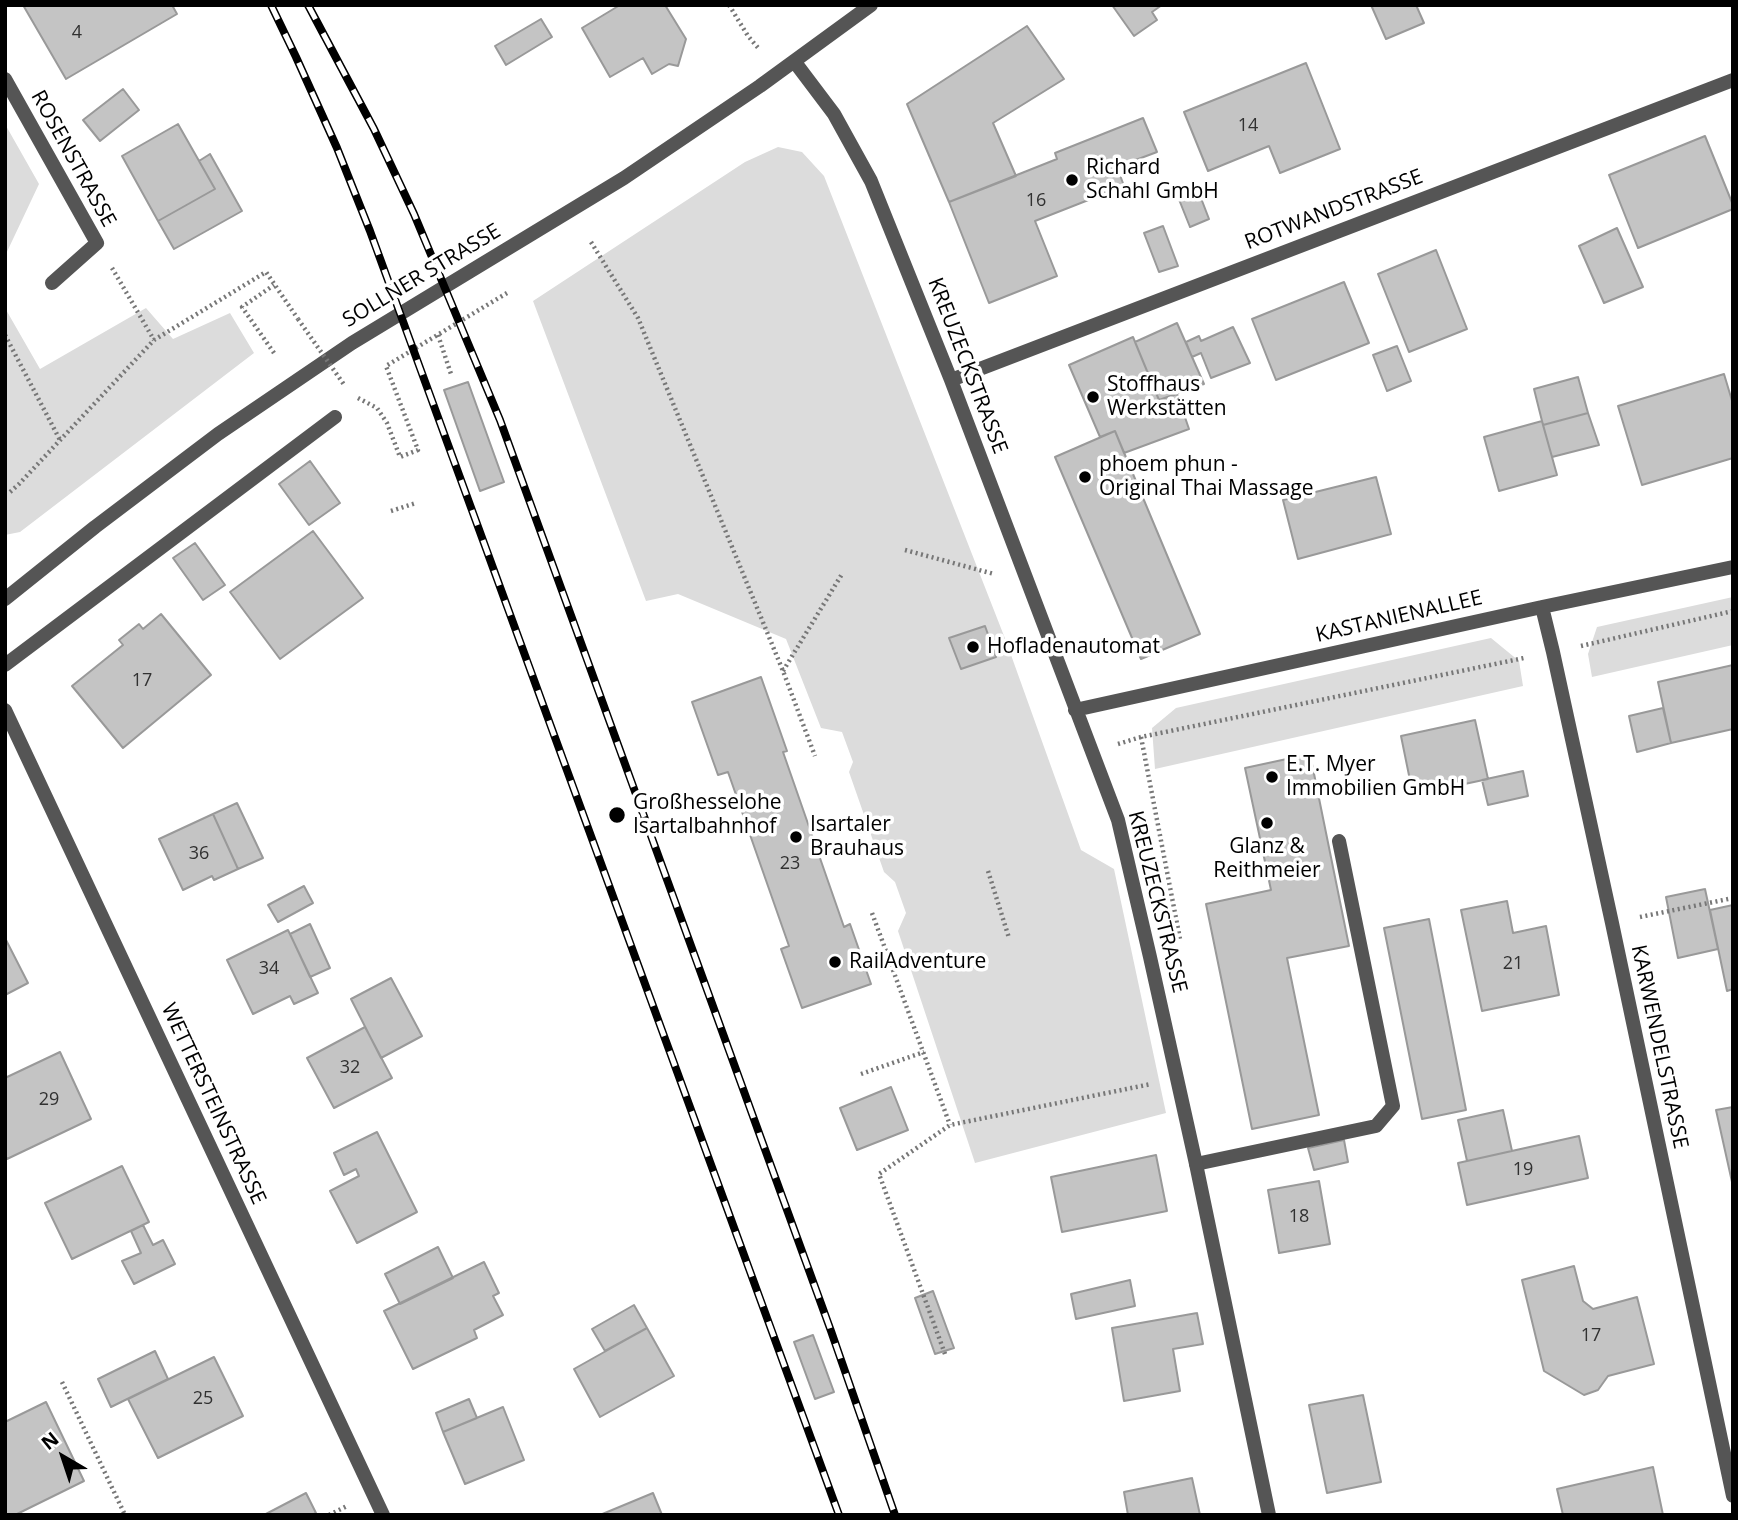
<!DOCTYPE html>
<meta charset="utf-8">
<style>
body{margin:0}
#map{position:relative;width:1738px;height:1520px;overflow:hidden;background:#fff;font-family:"Open Sans",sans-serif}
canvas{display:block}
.frame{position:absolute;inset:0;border:7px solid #000;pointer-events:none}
.north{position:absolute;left:28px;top:1422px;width:70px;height:70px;-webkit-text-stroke:5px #fff;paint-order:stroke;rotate:321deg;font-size:19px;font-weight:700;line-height:28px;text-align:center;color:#000}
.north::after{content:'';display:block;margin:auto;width:24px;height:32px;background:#000;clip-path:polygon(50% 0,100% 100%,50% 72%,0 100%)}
</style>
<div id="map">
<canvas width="1738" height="1520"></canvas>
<div class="frame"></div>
<div class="north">N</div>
</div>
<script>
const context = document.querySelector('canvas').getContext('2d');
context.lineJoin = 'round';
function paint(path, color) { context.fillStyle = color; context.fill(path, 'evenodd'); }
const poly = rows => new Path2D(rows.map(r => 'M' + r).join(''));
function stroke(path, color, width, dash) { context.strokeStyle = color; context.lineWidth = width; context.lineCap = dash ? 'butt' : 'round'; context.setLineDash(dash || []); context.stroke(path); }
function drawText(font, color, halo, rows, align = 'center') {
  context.font = font + ' "Open Sans",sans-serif'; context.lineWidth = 7; context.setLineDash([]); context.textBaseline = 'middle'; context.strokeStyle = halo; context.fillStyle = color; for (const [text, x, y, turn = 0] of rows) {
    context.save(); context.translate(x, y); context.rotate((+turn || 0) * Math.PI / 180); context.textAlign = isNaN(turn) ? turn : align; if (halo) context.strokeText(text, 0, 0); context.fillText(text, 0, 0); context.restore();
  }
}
paint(poly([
 [5,124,39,184,5,256],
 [778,147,802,152,824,176,1006,641,1081,850,1114,869,1166,1113,975,1163,898,931,906,913,895,882,884,872,849,772,853,762,842,732,821,728,786,639,678,594,646,601,533,301,745,162],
 [5,308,40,369,146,308,173,339,230,313,254,353,20,532,5,535],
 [1733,597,1733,645,1592,677,1588,654,1597,627],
 [1491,638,1519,661,1523,686,1155,769,1152,728,1176,708]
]), '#dcdcdc');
const building = poly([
 [23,5,172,5,177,14,66,79,23,5],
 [620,5,665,5,686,39,678,66,669,64,652,74,643,58,610,77,582,28,620,5],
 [1112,5,1162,5,1152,12,1157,20,1134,36,1112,5],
 [1371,5,1416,5,1424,23,1386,39,1371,5],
 [541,19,552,37,506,65,495,46,541,19],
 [1027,26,1064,79,993,123,1016,176,949,202,907,104,1027,26],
 [1306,63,1340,149,1280,173,1269,146,1208,171,1184,112,1306,63],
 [123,89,139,110,100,141,83,120,123,89],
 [1143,118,1157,152,1117,167,1124,186,1035,221,1057,276,989,303,949,202,1057,159,1055,153,1143,118],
 [178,124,215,189,158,221,122,156,178,124],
 [1705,136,1733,205,1733,209,1638,248,1609,175,1705,136],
 [210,154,242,211,174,249,158,221,215,189,199,161,210,154],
 [1196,185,1209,219,1190,227,1176,192,1196,185],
 [1163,226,1178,266,1159,272,1144,233,1163,226],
 [1617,228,1643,287,1604,303,1579,246,1617,228],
 [1436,250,1467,329,1409,352,1378,274,1436,250],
 [1344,282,1369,343,1276,380,1252,319,1344,282],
 [1177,323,1204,384,1159,400,1135,342,1177,323],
 [1233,327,1250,363,1211,378,1201,353,1192,357,1186,342,1199,336,1201,341,1233,327],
 [1133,337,1159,400,1177,394,1189,429,1124,453,1115,431,1100,437,1069,365,1133,337],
 [1397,346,1411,381,1387,391,1373,355,1397,346],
 [1724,374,1733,404,1733,458,1642,485,1618,406,1724,374],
 [1578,377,1588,413,1543,425,1534,389,1578,377],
 [468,382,504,482,480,491,444,390,468,382],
 [1588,413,1599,445,1552,457,1543,425,1588,413],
 [1542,421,1557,475,1499,491,1484,437,1542,421],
 [1115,431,1200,634,1141,659,1055,457,1115,431],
 [310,461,340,503,309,525,279,484,310,461],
 [1376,477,1391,534,1298,559,1283,500,1376,477],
 [313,531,363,598,280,659,230,592,313,531],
 [195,543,225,585,203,600,173,558,195,543],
 [161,614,211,675,123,748,72,686,123,645,119,640,139,624,143,629,161,614],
 [985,626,996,657,961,669,949,638,985,626],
 [1733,665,1733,729,1671,743,1658,682,1733,665],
 [761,677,787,751,783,752,844,927,850,924,871,984,802,1008,781,949,789,946,728,772,718,775,692,702,761,677],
 [1663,708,1671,743,1637,752,1629,716,1663,708],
 [1475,720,1488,779,1413,795,1401,736,1475,720],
 [1310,754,1349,946,1287,958,1319,1115,1252,1129,1206,904,1271,890,1245,768,1310,754],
 [1523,771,1528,796,1488,805,1482,780,1523,771],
 [237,803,263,858,238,869,213,814,237,803],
 [213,814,238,869,214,880,212,876,183,890,159,839,213,814],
 [304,886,313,903,278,922,268,905,304,886],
 [1705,889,1718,949,1678,958,1666,897,1705,889],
 [1507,901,1513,933,1546,926,1559,995,1482,1011,1461,910,1507,901],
 [1733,905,1733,989,1727,991,1710,910,1733,905],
 [1429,919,1466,1110,1422,1119,1384,928,1429,919],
 [310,924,330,968,310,977,290,934,310,924],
 [288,930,318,993,294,1004,290,996,253,1014,227,960,288,930],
 [5,938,28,983,5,995,5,938],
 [391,978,422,1036,381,1058,351,999,391,978],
 [365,1027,392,1078,334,1108,307,1058,365,1027],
 [60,1052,91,1119,7,1159,5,1155,5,1078,60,1052],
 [891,1087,908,1130,857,1150,840,1108,891,1087],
 [1733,1107,1733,1182,1732,1182,1716,1110,1733,1107],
 [1503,1110,1512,1151,1467,1161,1458,1120,1503,1110],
 [377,1132,417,1212,357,1243,330,1191,359,1176,356,1169,344,1175,334,1153,377,1132],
 [1579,1136,1588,1178,1467,1205,1458,1163,1579,1136],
 [1344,1140,1348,1162,1314,1170,1308,1148,1344,1140],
 [1156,1155,1167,1211,1062,1232,1051,1177,1156,1155],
 [122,1166,149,1222,72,1259,45,1203,122,1166],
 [1319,1181,1330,1244,1279,1253,1268,1190,1319,1181],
 [143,1225,153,1245,163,1240,175,1264,134,1284,122,1261,141,1253,131,1231,143,1225],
 [438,1247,453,1278,400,1304,385,1274,438,1247],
 [484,1262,499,1293,493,1296,503,1315,474,1330,477,1338,413,1369,384,1311,484,1262],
 [1574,1266,1583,1301,1593,1309,1637,1297,1654,1364,1608,1376,1598,1390,1584,1395,1544,1371,1522,1280,1574,1266],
 [1130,1280,1135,1306,1076,1319,1071,1294,1130,1280],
 [933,1291,954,1348,935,1354,915,1298,933,1291],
 [634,1305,647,1328,605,1351,592,1329,634,1305],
 [1197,1313,1203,1344,1173,1349,1180,1391,1124,1401,1112,1328,1197,1313],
 [647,1328,674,1376,600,1417,574,1369,647,1328],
 [813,1335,834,1392,815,1399,794,1342,813,1335],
 [155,1351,168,1379,111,1407,98,1379,155,1351],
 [214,1357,243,1416,158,1458,128,1399,214,1357],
 [1363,1395,1381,1482,1327,1493,1309,1405,1363,1395],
 [469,1399,477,1418,443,1432,436,1413,469,1399],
 [46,1402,84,1481,15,1515,5,1515,5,1422,46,1402],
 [503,1407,524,1460,465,1484,443,1432,503,1407],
 [1653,1467,1663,1515,1563,1515,1557,1489,1653,1467],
 [1192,1478,1200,1515,1128,1515,1124,1492,1192,1478],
 [306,1493,316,1513,312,1515,264,1515,306,1493],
 [653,1493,662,1515,600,1515,653,1493]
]);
paint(building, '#c4c4c4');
stroke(building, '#999', 2);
stroke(poly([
 [729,5,748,36,759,49],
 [591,242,638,318,783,671,815,756],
 [112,268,154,340],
 [5,335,60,440],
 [438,335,451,374],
 [274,353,242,307,274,285],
 [358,398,377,408,387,423,400,457,418,450,386,366,507,293],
 [5,493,9,493,19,484,154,340,266,272,298,319],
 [391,511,416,503],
 [905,550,994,574],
 [1581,646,1733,611],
 [783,671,842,574],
 [1141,737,1180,939],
 [1118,744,1141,737,1524,658],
 [988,871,1009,938],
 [872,913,950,1125],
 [1640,917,1733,898],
 [877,968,891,963],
 [861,1074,924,1052],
 [945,1354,879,1174,950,1125,1151,1084],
 [62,1382,125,1515],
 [329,1515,347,1506]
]), '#777', 4.5, [2, 3.5]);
stroke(poly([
 [5,665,335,417],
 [1196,1164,1376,1126,1393,1106,1339,841]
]), '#555', 14);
stroke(poly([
 [794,61,834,114,871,181,951,380,1118,820,1150,957,1196,1164,1269,1515],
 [5,79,97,243,52,283],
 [951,380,1733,80],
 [5,599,95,527,218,434,352,343,624,178,760,86,871,5],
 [1542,607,1553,652,1612,923,1733,1496],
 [5,710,383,1515],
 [1075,710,1542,607,1733,567]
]), '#555', 14);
const rail = poly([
 [271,5,296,57,337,148,370,231,839,1515],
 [308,5,374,129,414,214,500,420,831,1331,895,1515]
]);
stroke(rail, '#000', 8);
stroke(rail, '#fff', 5, [16]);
stroke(poly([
 [298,319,345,386]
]), '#777', 4.5, [2, 3.5]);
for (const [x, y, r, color] of [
 [1072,180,7,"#000"],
 [1093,397,7,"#000"],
 [1085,477,7,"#000"],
 [973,647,7,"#000"],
 [1272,777,7,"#000"],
 [617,815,9,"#000"],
 [1267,823,7,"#000"],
 [796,837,7,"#000"],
 [835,962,7,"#000"]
]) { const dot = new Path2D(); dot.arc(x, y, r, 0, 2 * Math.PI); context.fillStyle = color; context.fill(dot); stroke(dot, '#fff', 2.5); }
drawText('18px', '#313131', null, [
 ["4",77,33],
 ["14",1248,126],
 ["16",1036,201],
 ["17",142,681],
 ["36",199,854],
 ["23",790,864],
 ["21",1513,964],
 ["34",269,969],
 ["32",350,1068],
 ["29",49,1100],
 ["19",1523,1170],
 ["18",1299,1217],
 ["17",1591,1336],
 ["25",203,1399]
]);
drawText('21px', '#000', '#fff', [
 ["ROSENSTRASSE",73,159,61],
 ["ROTWANDSTRASSE",1334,210,-21],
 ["SOLLNER STRASSE",422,276,-31],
 ["KREUZECKSTRASSE",967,366,69],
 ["KASTANIENALLEE",1399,617,-13],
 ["KREUZECKSTRASSE",1157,902,76],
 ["KARWENDELSTRASSE",1659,1047,78],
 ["WETTERSTEINSTRASSE",213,1104,65]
]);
drawText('21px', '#000', '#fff', [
 ["Richard",1086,168],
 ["Schahl GmbH",1086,192],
 ["Stoffhaus",1107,385],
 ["Werkstätten",1107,409],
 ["phoem phun -",1099,465],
 ["Original Thai Massage",1099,489],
 ["Hofladenautomat",987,647],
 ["E.T. Myer",1286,765],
 ["Immobilien GmbH",1286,789],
 ["Großhesselohe",633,803],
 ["Isartalbahnhof",633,827],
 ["Isartaler",810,825],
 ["Brauhaus",810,849],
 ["Glanz &",1267,847,"center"],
 ["Reithmeier",1267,871,"center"],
 ["RailAdventure",849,962]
], 'left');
</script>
